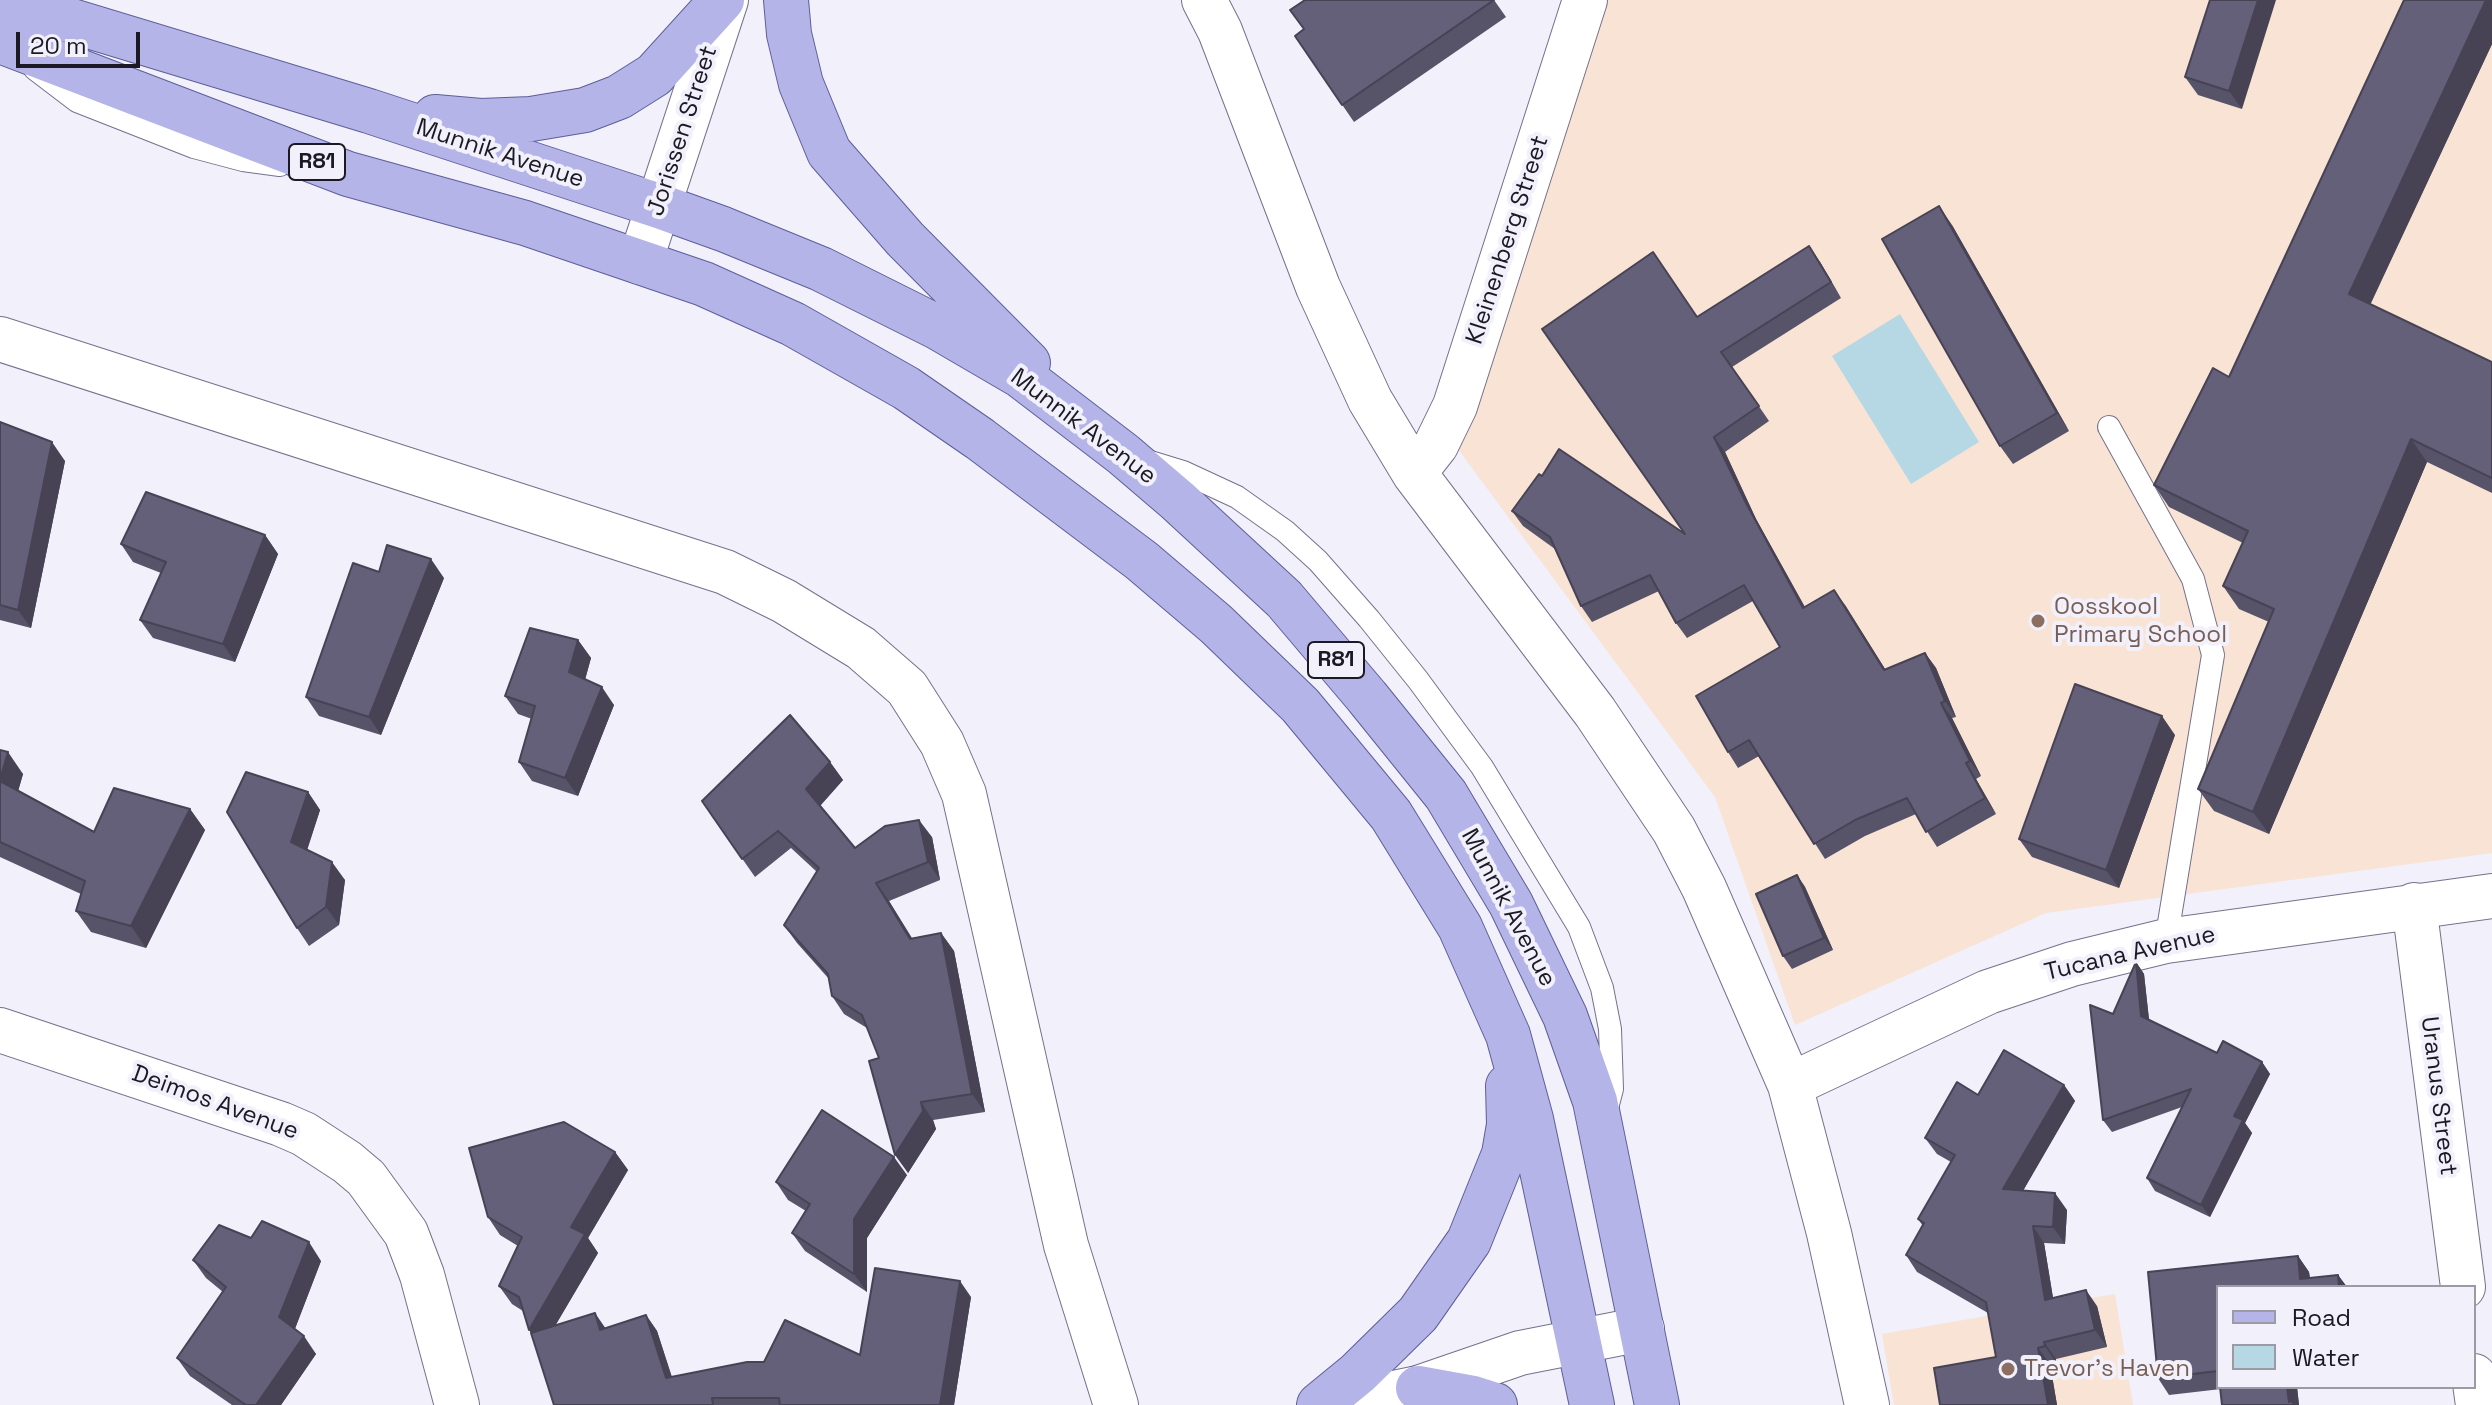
<!DOCTYPE html>
<style>
body{margin:0}
#map{position:relative;width:2492px;height:1405px;overflow:hidden;background:#f1f0fb;font-family:"Space Grotesk",sans-serif}
canvas{display:block}
.legend{position:absolute;left:2216px;top:1285px;width:260px;height:104px;box-sizing:border-box;background:#f1f0fb;border:2px solid #9b9aa5;margin:0;padding:10px 14px;list-style:none;font-size:24px;color:#1b1a24}
.legend li{display:flex;align-items:center;gap:16px;height:40px}
.legend b{width:40px;border:2px solid #9b9aa5}
.scale{position:absolute;left:16px;top:32px;width:124px;height:36px;box-sizing:border-box;border:4px solid #1b1a24;border-top:0;padding-left:10px;font-size:24px;line-height:28px;white-space:nowrap;color:#1b1a24;-webkit-text-stroke:6px #f1f0fb;paint-order:stroke}
</style>
<div id="map">
<canvas width="2492" height="1405"></canvas>
<ul class="legend">
<li><b style="height:10px;background:#b4b4e8"></b>Road</li>
<li><b style="height:22px;background:#b6d8e4"></b>Water</li>
</ul>
<div class="scale">20 m</div>
</div>
<script>
const context = document.querySelector('canvas').getContext('2d');
context.lineJoin = 'round';
function paint(path, color) { context.fillStyle = color; context.fill(path, 'evenodd'); }
const poly = rows => new Path2D(rows.map(r => 'M' + r).join(''));
function stroke(path, color, width, dash) { context.strokeStyle = color; context.lineWidth = width; context.lineCap = dash ? 'butt' : 'round'; context.setLineDash(dash || []); context.stroke(path); }
function drawText(font, color, halo, rows, align = 'center') {
  context.font = font + ' "Space Grotesk",sans-serif'; context.lineWidth = 8; context.setLineDash([]); context.textBaseline = 'middle'; context.strokeStyle = halo; context.fillStyle = color; for (const [text, x, y, turn = 0] of rows) {
    context.save(); context.translate(x, y); context.rotate((+turn || 0) * Math.PI / 180); context.textAlign = isNaN(turn) ? turn : align; if (halo) context.strokeText(text, 0, 0); context.fillText(text, 0, 0); context.restore();
  }
}
paint(poly([
 [1605,0,2492,0,2492,853,2046,913,1795,1025,1715,797,1455,445],
 [2115,1294,2133,1405,1894,1405,1882,1334]
]), '#f8e3d5');
paint(poly([
 [1900,314,1979,442,1911,484,1832,356]
]), '#b6d8e4');
const service = poly([
 [35,69,77,101,194,147,243,160,280,165],
 [2109,427,2193,579,2213,655,2166,941],
 [1147,461,1183,472,1237,497,1285,531,1318,561,1369,619,1418,680,1482,767,1579,927,1602,988,1610,1029,1612,1089,1606,1112]
]);
const minor = poly([
 [1204,0,1220,31,1318,287,1370,400,1414,473,1595,712,1674,830,1704,888,1790,1085,1829,1233,1867,1405],
 [640,262,726,0],
 [0,339,725,572,784,601,861,648,907,688,942,743,964,794,1066,1245,1116,1405],
 [1414,473,1436,445,1455,406,1585,0],
 [2414,905,2463,1287],
 [0,1030,281,1124,304,1134,347,1162,366,1178,406,1233,422,1275,457,1405],
 [1790,1085,1988,992,2072,964,2166,941,2492,896],
 [2474,1376,2478,1405],
 [1335,1405,1418,1388,1520,1353,1642,1329]
]);
const primary = poly([
 [786,0,789,34,801,84,829,152,905,239,1028,363],
 [0,9,29,8,369,111,659,206,723,229,821,269,937,327,1021,376,1123,454,1178,501,1284,599,1367,697,1446,795,1511,904,1565,1016,1595,1101,1657,1405],
 [0,41,348,174,525,223,704,284,793,324,906,388,980,439,1142,561,1216,624,1300,705,1391,815,1460,927,1508,1035,1531,1119,1592,1405],
 [435,117,481,121,531,119,585,110,619,97,654,75,722,0],
 [1418,1388,1473,1398,1495,1405],
 [1319,1405,1358,1373,1418,1314,1469,1241,1504,1154,1509,1125,1508,1086]
]);
stroke(service, '#76718b', 24);
stroke(minor, '#76718b', 46);
stroke(primary, '#5e5e99', 46);
stroke(service, '#fff', 22);
stroke(minor, '#fff', 44);
stroke(primary, '#b4b4e8', 44);
paint(poly([
 [1494,0,1506,17,1354,122,1295,36,1304,30],
 [2210,0,2242,109,2198,95,2185,77],
 [2492,0,2492,44,2370,304,2492,362,2492,493,2427,462,2269,834,2214,811,2198,789,2269,622,2239,609,2223,586,2243,543,2169,507,2154,485],
 [1952,225,2069,431,2013,464,2000,446],
 [1820,262,1841,298,1732,367,1769,421,1725,452,1756,519,1805,607,1845,605,1885,669,1925,653,1936,668,1956,717,1952,718,1981,776,1976,779,1996,814,1937,847,1916,814,1865,836,1825,859,1759,756,1738,768,1728,752,1780,647,1753,601,1687,638,1676,623,1659,591,1592,622,1581,606,1555,549,1523,526,1512,511,1542,476,1685,534,1697,317],
 [0,422,65,461,31,628,0,620],
 [265,535,278,554,235,662,153,638,140,620,161,573,133,562,121,544],
 [444,578,381,735,319,716,306,697],
 [578,640,591,658,585,680,614,705,578,796,532,781,519,762,532,719,518,714,505,696],
 [2175,735,2119,888,2032,857,2019,839],
 [0,750,23,774,18,791,94,832,190,809,205,830,146,948,91,932,76,911,81,894,0,857],
 [830,762,843,780,820,806,855,848,932,837,940,880,889,901,912,938,941,933,954,951,985,1112,933,1120,936,1129,908,1173,879,1058,867,1028,844,1014,832,996,829,979,797,943,784,925,817,872,791,848,755,877,702,801],
 [308,792,320,810,307,849,345,880,339,925,309,946,297,928],
 [1797,875,1805,887,1833,950,1792,969,1783,956],
 [2136,962,2144,974,2149,1020,2217,1053,2262,1062,2270,1074,2245,1123,2252,1133,2210,1217,2155,1191,2147,1178,2182,1107,2112,1132,2103,1120,2113,1014],
 [2064,1085,2075,1101,2023,1191,2067,1210,2065,1244,2044,1243,2053,1298,2097,1306,2107,1347,2056,1359,2056,1363,2050,1364,2057,1405,1940,1405,1996,1357,1988,1313,1917,1272,1906,1255,1923,1226,1918,1219,1951,1162,1937,1154,1925,1138,1978,1095],
 [615,1152,628,1170,588,1238,598,1253,555,1326,606,1328,646,1315,657,1331,672,1377,764,1362,860,1355,971,1297,954,1405,554,1405,532,1333,529,1330,523,1311,512,1304,499,1286,518,1246,500,1235,488,1217],
 [907,1175,867,1238,867,1292,805,1251,792,1233,806,1211,788,1200,776,1182],
 [2298,1256,2309,1272,2310,1278,2338,1275,2347,1287,2218,1287,2218,1387,2297,1387,2299,1405,2222,1405,2221,1389,2169,1395,2158,1378,2148,1272],
 [193,1260,321,1261,295,1329,316,1354,281,1405,232,1405,190,1376,177,1358,223,1292,206,1278]
]), '#575368');
paint(poly([
 [2258,0,2276,0,2242,109,2229,91],
 [2486,0,2492,0,2492,44,2365,316,2349,294],
 [1939,206,1952,225,2069,431,2057,413],
 [1809,246,1820,262,1841,298,1831,282],
 [1714,437,1725,452,1756,519,1814,624,1803,608,1746,503],
 [2411,439,2427,462,2269,834,2253,812],
 [52,442,65,461,31,628,18,610],
 [265,535,278,554,235,662,223,644],
 [431,559,444,578,381,735,369,717],
 [1834,590,1845,605,1895,685,1884,670],
 [578,640,591,658,582,690,569,672],
 [1925,653,1936,668,1956,717,1945,701],
 [602,687,614,705,578,796,565,778],
 [1941,703,1952,718,1981,776,1970,761],
 [2162,716,2175,735,2119,888,2106,870],
 [8,752,23,774,15,802,0,781],
 [830,762,843,780,819,807,806,789],
 [1966,763,1976,779,1996,814,1985,798],
 [308,792,320,810,304,860,291,842],
 [190,809,205,830,146,948,131,926],
 [919,820,932,837,940,880,928,862],
 [332,862,345,880,339,925,326,907],
 [1797,875,1805,887,1833,950,1824,938],
 [876,883,889,901,923,957,910,939],
 [941,933,954,951,985,1112,972,1094],
 [2136,962,2144,974,2150,1028,2141,1016],
 [2262,1062,2270,1074,2245,1123,2252,1133,2210,1217,2201,1205,2234,1116],
 [2064,1085,2075,1101,2014,1206,2003,1189],
 [921,1102,933,1120,936,1129,908,1173,895,1155],
 [615,1152,628,1170,588,1238,598,1253,542,1348,529,1330,571,1227],
 [894,1157,907,1175,867,1238,867,1292,854,1274,854,1219],
 [2055,1193,2067,1210,2065,1244,2053,1227],
 [2033,1226,2044,1243,2056,1316,2045,1300],
 [309,1242,321,1261,292,1336,279,1317],
 [2298,1256,2309,1272,2311,1287,2300,1279],
 [2338,1275,2347,1287,2339,1287],
 [960,1281,971,1297,954,1405,940,1405],
 [2086,1290,2097,1306,2107,1347,2095,1330],
 [595,1313,606,1329,600,1330],
 [646,1315,657,1331,677,1394,666,1378],
 [304,1336,316,1354,281,1405,256,1405],
 [2044,1342,2056,1359,2056,1363,2045,1346],
 [2038,1348,2050,1364,2057,1405,2048,1405],
 [2287,1387,2297,1387,2299,1405,2291,1405,2289,1402]
]), '#474355');
const building = poly([
 [1305,0,1494,0,1342,105,1295,36,1304,29,1290,10,1305,0],
 [2210,0,2258,0,2229,91,2185,77,2210,0],
 [2404,0,2486,0,2349,294,2492,362,2492,478,2411,439,2253,812,2198,789,2274,609,2223,586,2248,531,2154,485,2213,368,2229,377,2404,0],
 [1939,206,2057,413,2000,446,1882,239,1939,206],
 [1809,246,1831,282,1721,352,1759,406,1714,437,1746,503,1803,608,1834,590,1884,670,1925,653,1945,701,1941,703,1970,761,1966,763,1985,798,1926,832,1907,798,1855,820,1814,844,1749,740,1728,752,1696,696,1780,647,1744,585,1676,623,1650,575,1581,606,1550,537,1512,511,1539,474,1542,476,1559,449,1685,534,1542,329,1653,252,1697,317,1809,246],
 [0,422,52,442,18,610,0,605,0,422],
 [146,492,265,535,223,644,140,620,166,562,121,544,146,492],
 [387,545,431,559,369,717,306,697,353,563,379,572,387,545],
 [530,628,578,640,569,672,602,687,565,778,519,762,535,706,505,696,530,628],
 [2075,684,2162,716,2106,870,2019,839,2075,684],
 [790,715,830,762,806,789,855,848,885,826,919,820,928,862,876,883,910,939,941,933,972,1094,921,1102,923,1111,895,1155,869,1061,879,1058,862,1015,832,996,828,974,784,925,819,868,778,831,742,859,702,801,790,715],
 [0,750,8,752,0,780,0,750],
 [246,772,308,792,291,842,332,862,326,907,297,928,227,812,246,772],
 [0,781,94,832,114,788,190,809,131,926,76,911,85,881,0,842,0,781],
 [1797,875,1824,938,1783,956,1756,894,1797,875],
 [2136,962,2141,1016,2217,1053,2223,1041,2262,1062,2234,1116,2243,1120,2201,1205,2147,1178,2191,1089,2103,1120,2090,1005,2113,1014,2136,962],
 [2004,1050,2064,1085,2003,1189,2055,1193,2053,1227,2033,1226,2045,1300,2086,1290,2095,1330,2044,1342,2045,1346,2038,1348,2048,1405,1940,1405,1934,1368,1996,1357,1986,1302,1906,1255,1924,1223,1918,1219,1955,1155,1925,1138,1957,1082,1978,1095,2004,1050],
 [822,1110,894,1157,854,1219,854,1274,792,1233,810,1204,776,1182,822,1110],
 [564,1122,615,1152,571,1227,585,1234,529,1330,519,1297,499,1286,522,1237,488,1217,469,1148,564,1122],
 [262,1221,309,1242,279,1317,304,1336,256,1405,246,1405,177,1358,226,1287,193,1260,219,1225,251,1238,262,1221],
 [2298,1256,2300,1279,2338,1275,2339,1287,2218,1287,2218,1371,2158,1378,2148,1272,2298,1256],
 [875,1268,960,1281,940,1405,780,1405,779,1398,712,1398,713,1405,554,1405,531,1333,595,1313,600,1330,646,1315,666,1378,747,1362,764,1362,785,1320,860,1355,875,1268],
 [2220,1387,2287,1387,2289,1402,2293,1401,2293,1405,2222,1405,2220,1387]
]);
paint(building, '#656079');
stroke(building, '#474355', 2);
for (const [x, y, r, color] of [
 [2038,621,8,"#8d6e63"],
 [2008,1369,8,"#8d6e63"]
]) { const dot = new Path2D(); dot.arc(x, y, r, 0, 2 * Math.PI); context.fillStyle = color; context.fill(dot); stroke(dot, '#f1f0fb', 3); }
for (const [x, y, w] of [
 [317,162,56],
 [1336,660,56]
]) { const box = new Path2D(); box.roundRect(x - w / 2, y - 18, w, 36, 6); context.fillStyle = '#f1f0fb'; context.fill(box); stroke(box, '#1b1a24', 2); }
drawText('bold 22px', '#1b1a24', null, [
 ["R81",317,162],
 ["R81",1336,660]
]);
drawText('24px', '#1b1a24', '#f1f0fb', [
 ["Jorissen Street",683,131,-72],
 ["Munnik Avenue",500,154,18],
 ["Kleinenberg Street",1508,240,-72],
 ["Munnik Avenue",1083,427,37],
 ["Munnik Avenue",1508,908,62],
 ["Tucana Avenue",2130,954,-13],
 ["Uranus Street",2438,1096,83],
 ["Deimos Avenue",215,1103,20]
]);
drawText('24px', '#785e54', '#f1f0fb', [
 ["Oosskool",2054,607],
 ["Primary School",2054,635],
 ["Trevor's Haven",2024,1369]
], 'left');
</script>
